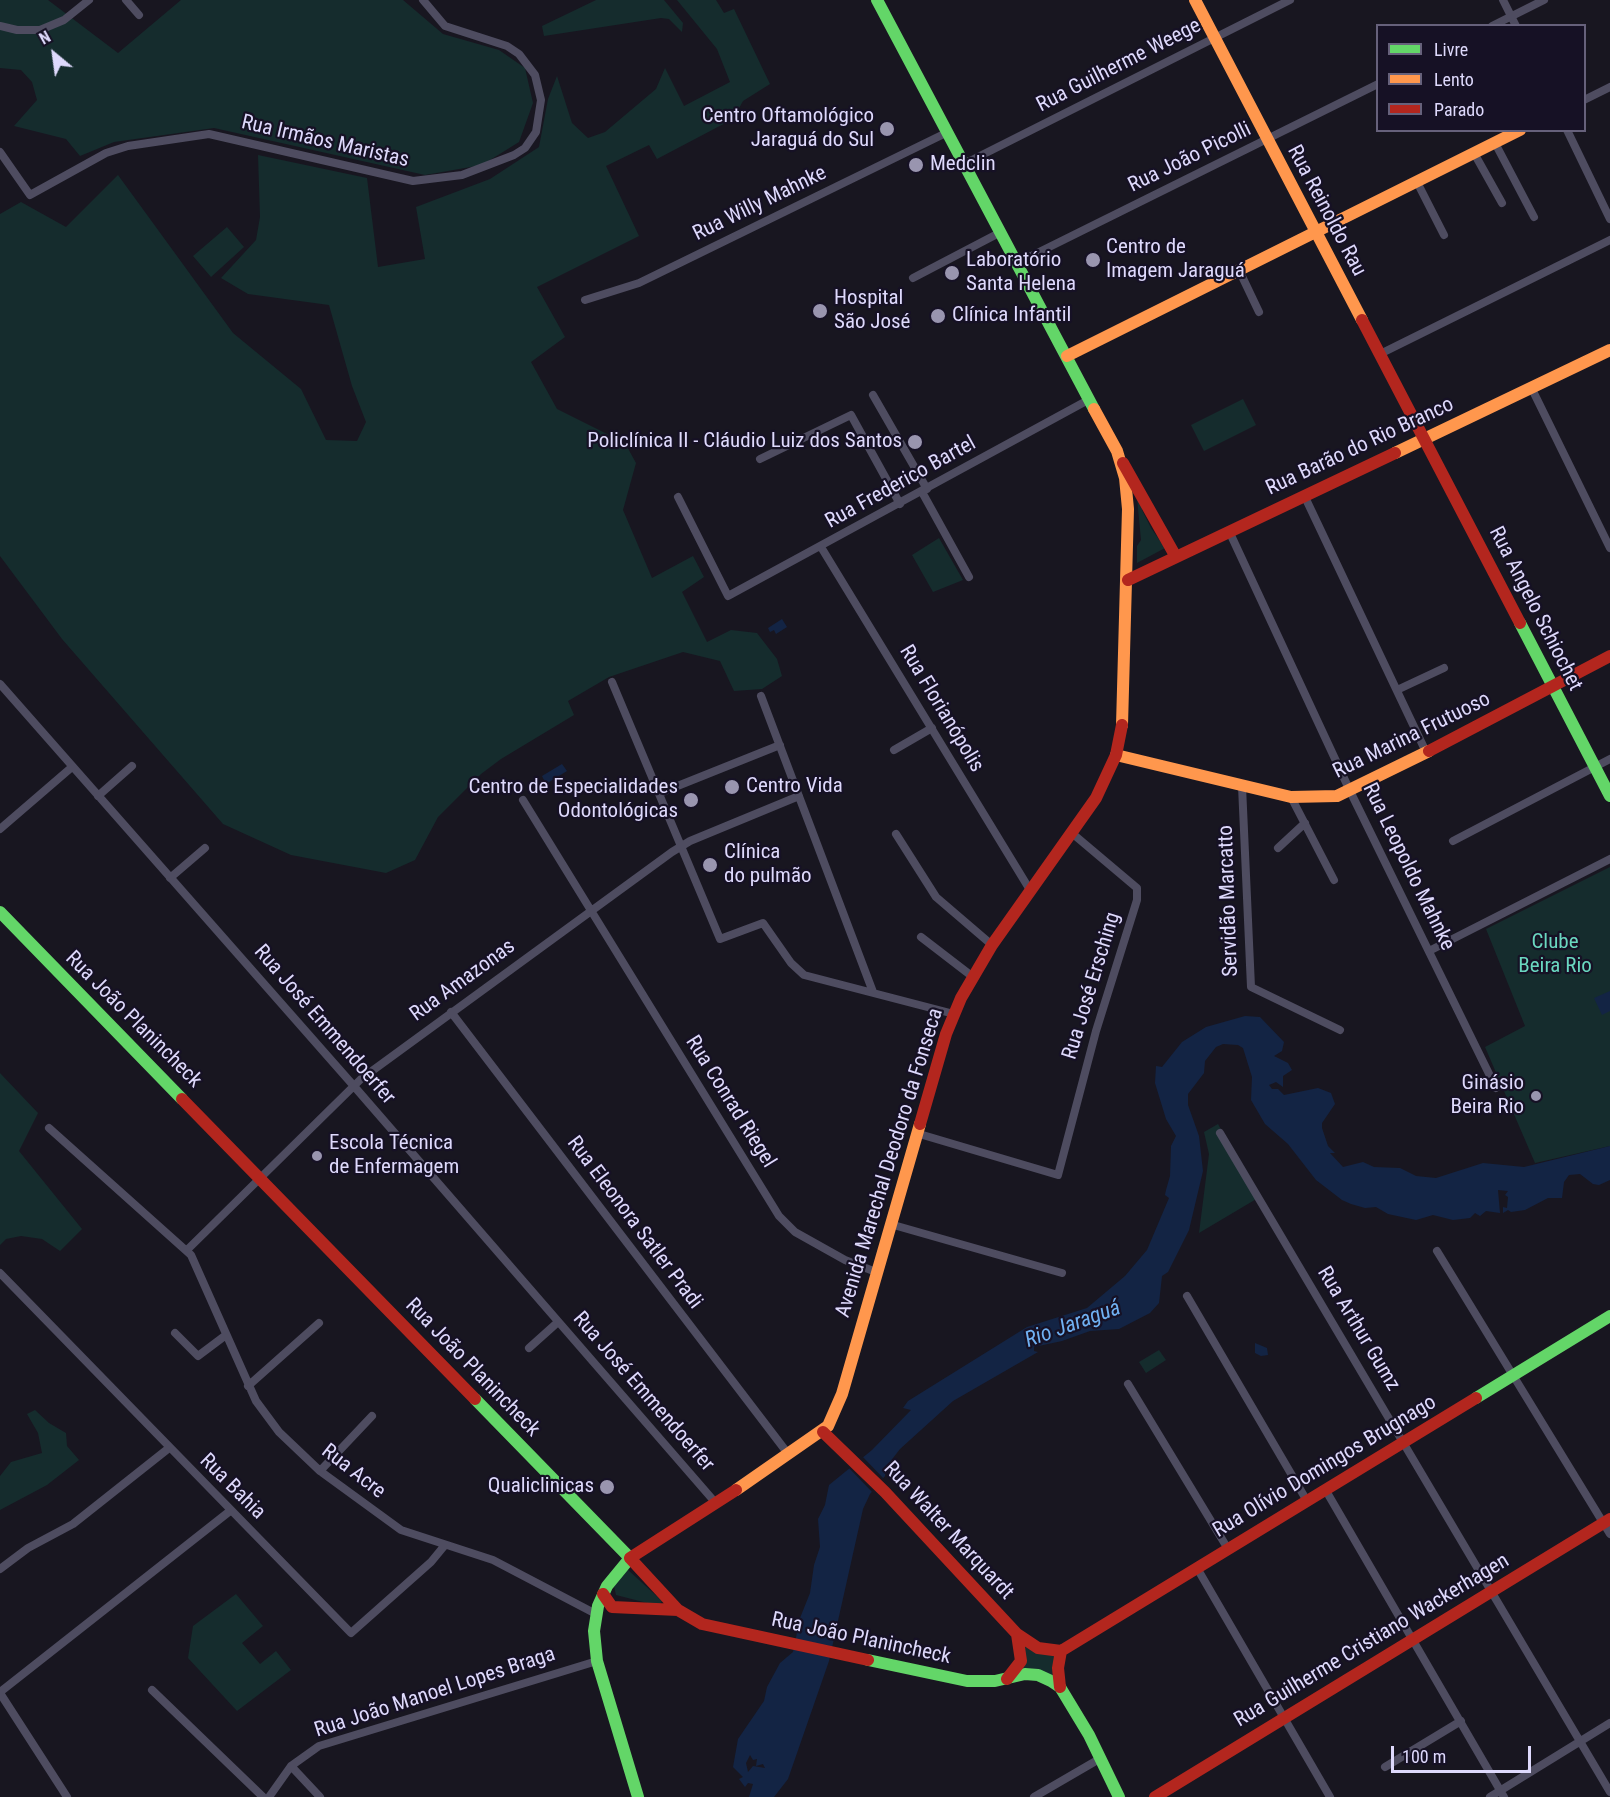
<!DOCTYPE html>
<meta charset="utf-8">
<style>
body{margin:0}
#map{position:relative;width:1610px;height:1797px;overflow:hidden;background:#181620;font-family:"Roboto Condensed",sans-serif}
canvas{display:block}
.legend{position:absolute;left:1376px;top:24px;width:210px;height:108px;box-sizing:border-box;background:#161125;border:2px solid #66617b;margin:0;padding:8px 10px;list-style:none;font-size:18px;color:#ded9fc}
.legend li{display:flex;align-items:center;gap:12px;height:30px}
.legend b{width:30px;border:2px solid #66617b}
.north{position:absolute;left:24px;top:24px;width:60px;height:60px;-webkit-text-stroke:4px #161125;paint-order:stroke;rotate:331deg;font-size:16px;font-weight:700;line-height:24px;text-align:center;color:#ded9fc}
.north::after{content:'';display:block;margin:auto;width:21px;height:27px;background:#ded9fc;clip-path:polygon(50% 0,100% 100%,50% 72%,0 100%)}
.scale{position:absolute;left:1391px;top:1746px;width:140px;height:27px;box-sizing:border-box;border:3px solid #ded9fc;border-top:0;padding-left:8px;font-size:18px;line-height:21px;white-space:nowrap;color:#ded9fc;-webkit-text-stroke:4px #161125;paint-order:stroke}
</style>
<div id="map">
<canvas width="1610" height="1797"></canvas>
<ul class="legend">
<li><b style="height:8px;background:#63d668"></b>Livre</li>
<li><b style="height:8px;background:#ff974d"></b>Lento</li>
<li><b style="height:8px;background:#b3261e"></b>Parado</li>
</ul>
<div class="north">N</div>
<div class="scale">100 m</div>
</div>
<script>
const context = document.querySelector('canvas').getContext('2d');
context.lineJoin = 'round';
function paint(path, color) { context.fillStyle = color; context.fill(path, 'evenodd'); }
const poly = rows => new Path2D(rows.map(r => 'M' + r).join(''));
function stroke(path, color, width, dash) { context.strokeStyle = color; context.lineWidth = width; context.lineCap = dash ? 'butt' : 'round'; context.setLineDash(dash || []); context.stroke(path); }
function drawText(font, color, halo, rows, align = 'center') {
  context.font = font + ' "Roboto Condensed",sans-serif'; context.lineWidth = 4.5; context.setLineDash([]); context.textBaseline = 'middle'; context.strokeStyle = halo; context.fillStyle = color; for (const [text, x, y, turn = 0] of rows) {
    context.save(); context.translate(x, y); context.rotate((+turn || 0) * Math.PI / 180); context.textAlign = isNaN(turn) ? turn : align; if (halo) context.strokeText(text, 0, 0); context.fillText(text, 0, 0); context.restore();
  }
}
paint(poly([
 [0,0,48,0,118,53,181,0,403,0,443,34,499,50,525,68,533,103,519,142,482,165,425,175,214,128,114,142,80,156,66,139,14,126,37,100,32,82,21,70,0,68],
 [596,0,664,0,683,23,682,32,669,19,661,18,544,36,542,26],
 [677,0,716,0,724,13,734,9,770,84,743,101,733,119,657,159,649,145,606,166,639,236,537,287,565,337,531,362,557,409,625,443,636,463,623,510,652,578,693,556,704,577,682,592,707,642,731,630,757,633,777,659,782,676,762,689,734,691,720,661,683,652,609,677,568,701,574,715,501,759,481,774,438,817,415,860,386,873,291,855,223,824,62,639,0,556,0,214,21,202,66,227,118,175,233,333,301,389,326,440,357,441,366,422,352,386,329,305,248,294,221,278,256,240,260,217,258,155,367,178,378,267,425,259,416,207,490,179,539,147,548,99,557,76,572,123,588,138,605,132,656,89,665,68,684,106,730,82,717,49],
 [227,227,244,247,211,277,193,256],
 [1243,399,1256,425,1204,451,1191,425],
 [1137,498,1142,503,1142,510,1151,528,1165,548,1137,563,1137,546,1141,540],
 [939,538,963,580,933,592,912,555],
 [1610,867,1610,1146,1535,1163,1485,1047,1525,1026,1486,929],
 [0,1073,38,1113,19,1151,82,1229,60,1251,42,1239,21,1236,6,1239,0,1245],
 [1218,1124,1258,1198,1199,1233,1209,1154,1204,1132],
 [1159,1350,1166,1360,1146,1373,1139,1362],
 [35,1410,49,1423,66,1433,67,1446,79,1460,47,1485,0,1510,0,1476,11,1462,42,1453,38,1433,27,1414],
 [627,1569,662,1601,659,1606,616,1595,614,1586],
 [236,1594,263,1626,242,1643,260,1664,276,1651,291,1670,237,1711,188,1658,193,1626],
 [1025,1643,1056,1654,1056,1679,1020,1671]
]), '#152c2d');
paint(poly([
 [782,619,787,627,776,634,774,630,770,632,768,628],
 [562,764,567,771,546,784,542,776],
 [1610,991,1610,1011,1602,1015,1594,998],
 [1245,1016,1260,1017,1284,1042,1282,1051,1274,1056,1288,1063,1292,1070,1283,1076,1283,1087,1276,1082,1269,1085,1272,1089,1278,1089,1284,1095,1318,1088,1331,1093,1335,1104,1322,1123,1322,1128,1328,1146,1335,1153,1330,1153,1343,1167,1363,1162,1374,1167,1400,1168,1416,1176,1436,1178,1483,1163,1524,1167,1610,1146,1610,1180,1599,1185,1593,1184,1580,1174,1569,1175,1564,1182,1562,1198,1548,1198,1525,1210,1511,1212,1508,1210,1503,1213,1503,1207,1507,1208,1508,1197,1505,1195,1508,1191,1498,1190,1500,1213,1486,1211,1480,1216,1475,1213,1470,1218,1453,1220,1433,1215,1416,1220,1388,1214,1376,1207,1365,1208,1351,1204,1342,1200,1316,1180,1288,1144,1265,1124,1251,1100,1252,1077,1243,1048,1238,1045,1223,1044,1216,1047,1205,1061,1204,1073,1188,1094,1188,1105,1199,1136,1203,1171,1189,1230,1168,1272,1162,1276,1159,1303,1150,1313,1119,1329,1090,1331,1062,1341,1034,1347,1034,1351,1038,1352,953,1401,900,1449,886,1467,885,1476,870,1494,863,1509,829,1661,788,1779,774,1797,749,1797,753,1784,748,1783,745,1787,739,1779,743,1777,733,1767,738,1739,764,1701,767,1687,780,1663,793,1652,800,1618,810,1593,814,1565,820,1547,818,1519,825,1505,829,1485,872,1450,911,1410,903,1408,908,1401,1027,1327,1087,1308,1125,1276,1147,1250,1169,1198,1165,1195,1166,1190,1170,1176,1171,1146,1176,1136,1166,1119,1155,1083,1156,1066,1162,1067,1182,1042,1206,1027],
 [750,1755,753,1760,757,1759,756,1766,763,1764,765,1768,753,1766,748,1772,746,1763],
 [1255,1343,1267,1348,1268,1355,1261,1356,1255,1353]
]), '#132444');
paint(poly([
 [861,1455,886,1481,874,1494,846,1465]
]), '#181620');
stroke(poly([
 [126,0,139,15],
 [1503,0,1516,26],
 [0,26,17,30,40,30,64,20,89,0],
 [1492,26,1544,0],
 [1584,100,1610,87],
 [1567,130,1610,219],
 [1495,143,1534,217],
 [0,152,30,195,106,153,128,146,209,134,413,181,462,175,514,155,525,148,536,132,541,100,535,75,519,54,507,46,445,26,423,0],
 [1474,153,1502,203],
 [964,164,1290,0],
 [1417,182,1444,235],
 [1017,263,1378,84],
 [1239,270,1259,312],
 [913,278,1001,232],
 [585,300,639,283,948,132],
 [1380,354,1610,240],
 [1531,387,1610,548],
 [873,395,927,489],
 [760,459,851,415,900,504],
 [922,492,969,577],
 [1304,495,1426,752],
 [678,497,728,596,1090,399],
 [1229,531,1350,791,1496,1088],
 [821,547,1030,890],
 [612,682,720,939,763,923,791,963,804,975,954,1014],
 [0,684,353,1085,714,1501],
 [1397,690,1444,668],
 [761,696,873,992],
 [894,750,932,728],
 [1242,786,1251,987,1340,1030],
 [660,793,780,745],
 [98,796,132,766],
 [1291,797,1334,880],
 [523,800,779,1216,795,1232,845,1260,876,1272],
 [0,829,72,767],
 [896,834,936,897,992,945],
 [1453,841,1610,759],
 [1278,848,1305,823],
 [170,878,205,848],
 [921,937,973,977],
 [1429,951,1610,859],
 [451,1012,789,1455],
 [49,1128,191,1255,256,1401,279,1432,320,1471,401,1530,493,1560,596,1614],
 [916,1133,1058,1175,1096,1031,1137,900,1137,888,1073,834],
 [1220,1133,1610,1792],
 [890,1224,1062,1273],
 [187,1250,361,1079,672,852,690,841,799,796],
 [1437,1251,1610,1534],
 [0,1273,351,1633,431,1562,445,1545],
 [1187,1296,1307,1501],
 [175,1333,198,1356,226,1335],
 [529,1348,558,1322],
 [1128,1384,1228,1549],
 [248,1386,319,1323],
 [320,1471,372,1416],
 [1325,1489,1504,1797],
 [1197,1568,1330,1797],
 [0,1569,28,1548,73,1524,169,1448],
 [152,1690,263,1797],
 [0,1692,230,1511],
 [0,1693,67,1797],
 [291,1766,320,1797],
 [1385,1767,1461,1721],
 [269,1797,291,1766,319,1746,597,1661],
 [1034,1797,1101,1758],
 [1490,1797,1610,1723]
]), '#4e4c60', 8);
stroke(poly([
 [877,0,1094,409],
 [1520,623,1610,796],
 [0,912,182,1099],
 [1476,1398,1610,1316],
 [475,1399,630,1558,607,1586,598,1606,594,1631,597,1661,638,1797],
 [868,1660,967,1681,995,1681,1025,1674,1038,1675,1051,1681,1060,1687,1089,1735,1119,1797]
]), '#63d668', 12);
stroke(poly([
 [1195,0,1362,320],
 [1067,356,1520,130],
 [1094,409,1117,451,1125,478,1128,509,1122,725],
 [1395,453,1610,350],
 [1116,755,1291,797,1337,796,1429,751],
 [736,1490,828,1426,842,1394,920,1124]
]), '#ff974d', 12);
stroke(poly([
 [1362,320,1520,623],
 [1123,463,1176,557],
 [1128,580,1395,453],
 [1429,751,1610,656],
 [182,1099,475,1399],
 [920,1124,946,1034,961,998,992,945,1096,798,1116,755,1122,725],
 [823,1432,885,1492,1017,1634,1038,1648,1061,1651],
 [736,1490,630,1558,678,1610,702,1624,868,1660],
 [603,1594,612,1607,678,1610],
 [1061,1651,1476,1398],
 [1007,1679,1021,1661,1017,1634],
 [1060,1687,1058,1668,1061,1651],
 [1155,1797,1610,1519]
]), '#b3261e', 12);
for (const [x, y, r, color] of [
 [887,129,8,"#9995af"],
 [916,165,8,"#9995af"],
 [1093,260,8,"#9995af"],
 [952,273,8,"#9995af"],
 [820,311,8,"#9995af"],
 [938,316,8,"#9995af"],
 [915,442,8,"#9995af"],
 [732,787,8,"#9995af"],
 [691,800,8,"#9995af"],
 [710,865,8,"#9995af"],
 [1536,1096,6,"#9995af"],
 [317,1156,6,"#9995af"],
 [607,1487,8,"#9995af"]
]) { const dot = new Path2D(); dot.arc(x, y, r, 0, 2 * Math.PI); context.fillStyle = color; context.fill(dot); stroke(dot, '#161125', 2); }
drawText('21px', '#ded9fc', '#161125', [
 ["Rua Guilherme Weege",1119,66,-27],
 ["Rua Irmãos Maristas",325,142,13],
 ["Rua João Picolli",1190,158,-26],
 ["Rua Willy Mahnke",760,204,-26],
 ["Rua Reinoldo Rau",1326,211,62],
 ["Rua Barão do Rio Branco",1360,447,-25],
 ["Rua Frederico Bartel",901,483,-29],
 ["Rua Angelo Schiochet",1535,609,63],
 ["Rua Florianópolis",941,709,59],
 ["Rua Marina Frutuoso",1412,736,-26],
 ["Rua Leopoldo Mahnke",1408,867,64],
 ["Servidão Marcatto",1229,901,-92],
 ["Rua Amazonas",463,981,-36],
 ["Rua José Ersching",1092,986,-73],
 ["Rua João Planincheck",133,1020,45],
 ["Rua José Emmendoerfer",324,1025,49],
 ["Rua Conrad Riegel",730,1102,58],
 ["Avenida Marechal Deodoro da Fonseca",890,1163,-73],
 ["Rua Eleonora Satler Pradi",634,1223,53],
 ["Rua Arthur Gumz",1358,1329,59],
 ["Rua João Planincheck",472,1368,46],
 ["Rua José Emmendoerfer",643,1392,49],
 ["Rua Olívio Domingos Brugnago",1325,1467,-31],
 ["Rua Acre",353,1472,38],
 ["Rua Bahia",232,1487,45],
 ["Rua Walter Marquardt",948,1531,47],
 ["Rua João Planincheck",861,1639,12],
 ["Rua Guilherme Cristiano Wackerhagen",1372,1641,-31],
 ["Rua João Manoel Lopes Braga",435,1693,-18]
]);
drawText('21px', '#ded9fc', '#161125', [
 ["Centro Oftamológico",874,117,"right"],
 ["Jaraguá do Sul",874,141,"right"],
 ["Medclin",930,165],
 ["Centro de",1106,248],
 ["Imagem Jaraguá",1106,272],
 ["Laboratório",966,261],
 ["Santa Helena",966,285],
 ["Hospital",834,299],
 ["São José",834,323],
 ["Clínica Infantil",952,316],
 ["Policlínica II - Cláudio Luiz dos Santos",902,442,"right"],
 ["Centro Vida",746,787],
 ["Centro de Especialidades",678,788,"right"],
 ["Odontológicas",678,812,"right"],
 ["Clínica",724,853],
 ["do pulmão",724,877],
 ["Ginásio",1524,1084,"right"],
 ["Beira Rio",1524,1108,"right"],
 ["Escola Técnica",329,1144],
 ["de Enfermagem",329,1168],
 ["Qualiclinicas",594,1487,"right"]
], 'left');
drawText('21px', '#6ad7c0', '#161125', [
 ["Clube",1555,943],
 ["Beira Rio",1555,967]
]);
drawText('italic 22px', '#70b1f3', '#161125', [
 ["Rio Jaraguá",1073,1325,-20]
]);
</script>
